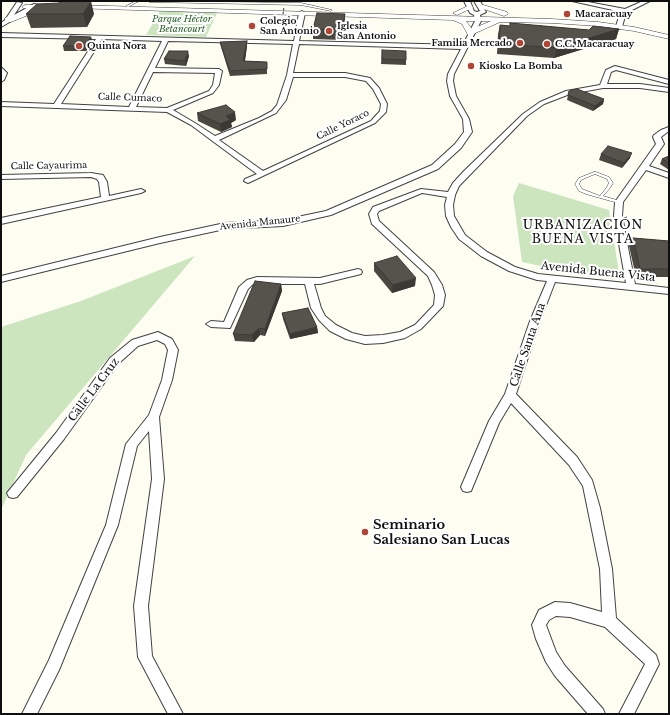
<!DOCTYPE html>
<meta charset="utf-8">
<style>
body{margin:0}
#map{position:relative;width:670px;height:715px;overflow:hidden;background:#fdfdf2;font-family:"Libre Baskerville",serif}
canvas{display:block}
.frame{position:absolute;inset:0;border:2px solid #0f0f0f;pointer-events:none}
</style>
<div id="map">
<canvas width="670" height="715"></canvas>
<div class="frame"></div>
</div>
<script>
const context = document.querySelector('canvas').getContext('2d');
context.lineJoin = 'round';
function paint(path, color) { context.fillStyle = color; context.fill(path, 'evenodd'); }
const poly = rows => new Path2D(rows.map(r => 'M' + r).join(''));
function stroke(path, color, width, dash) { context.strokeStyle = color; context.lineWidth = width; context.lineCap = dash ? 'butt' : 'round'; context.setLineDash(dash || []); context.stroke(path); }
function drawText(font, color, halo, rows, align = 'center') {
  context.font = font + ' "Libre Baskerville",serif'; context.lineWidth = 4; context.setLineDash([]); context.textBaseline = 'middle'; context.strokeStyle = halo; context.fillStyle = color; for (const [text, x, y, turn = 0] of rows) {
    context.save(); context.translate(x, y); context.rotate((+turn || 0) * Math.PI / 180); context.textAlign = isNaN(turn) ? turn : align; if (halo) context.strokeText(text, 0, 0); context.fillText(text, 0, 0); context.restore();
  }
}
paint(poly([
 [160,11,217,13,206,37,146,35],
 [519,183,609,210,620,279,559,270,522,262,513,196],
 [195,256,26,455,1,510,1,327,81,301]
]), '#cce5bf');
const service = poly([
 [136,1,139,1,128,7,126,6,136,1],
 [148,1,301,3,332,10,331,11,301,5,149,2,148,1],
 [594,172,596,172,609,177,613,183,610,188,603,196,620,201,620,203,618,203,586,194,579,191,575,184,579,178,594,172],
 [595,174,607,179,609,183,607,187,600,196,582,189,579,184,581,180,595,174]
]);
const minor = poly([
 [464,1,470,1,474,11,477,12,480,11,474,1,480,1,486,12,480,15,481,21,454,74,453,81,456,96,469,119,472,132,461,148,438,169,331,215,283,226,225,229,160,243,1,282,1,276,160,237,225,223,283,220,326,211,432,165,455,144,464,132,463,119,450,96,447,81,448,74,461,49,299,44,293,73,345,73,370,78,379,88,387,104,386,112,375,123,248,183,244,181,245,179,257,174,191,125,167,112,1,106,1,102,54,104,96,39,1,37,1,33,294,41,299,13,302,11,305,13,299,41,463,45,475,21,474,15,470,13,464,1],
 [102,39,162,41,129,107,61,104,102,39],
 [168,41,293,44,287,75,277,105,272,111,259,118,215,136,195,123,173,110,213,93,219,85,222,71,219,69,155,68,168,41],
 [153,72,215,73,213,85,209,91,167,108,136,107,153,72],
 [293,77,345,77,366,81,373,89,381,104,380,111,371,121,263,171,219,140,276,113,286,100,293,77],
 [572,1,583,1,625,9,643,1,650,1,628,12,625,16,622,27,619,29,616,27,619,16,622,12,572,1],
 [17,2,22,3,14,15,34,4,39,5,1,27,1,23,5,20,17,2],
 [615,66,669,80,669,84,616,70,611,72,607,84,640,84,669,88,669,92,640,88,603,88,570,94,544,104,527,116,459,186,455,195,453,205,454,216,465,235,487,252,515,267,538,274,626,283,614,216,615,202,656,144,653,137,654,135,661,130,669,127,669,131,661,137,664,144,649,166,669,173,669,178,646,170,623,202,622,216,635,284,669,288,669,294,555,282,540,321,516,394,577,457,592,480,600,508,612,569,616,618,656,655,659,664,634,714,619,714,645,664,605,627,570,617,556,616,549,620,546,625,556,652,565,666,603,709,605,714,588,714,555,676,546,662,536,639,532,625,539,610,555,602,570,603,602,612,600,569,583,486,569,465,511,403,499,423,471,491,467,492,463,491,461,487,489,421,505,394,530,321,547,281,537,280,509,271,481,256,459,239,451,227,446,216,445,205,447,197,422,193,379,211,377,214,379,221,434,272,442,285,445,295,443,306,421,329,405,338,383,343,365,344,346,339,330,331,319,320,311,308,305,284,253,284,248,289,230,328,211,327,206,324,211,321,224,322,239,287,247,280,257,277,320,278,358,269,361,270,362,272,361,274,320,284,314,284,321,308,325,316,336,325,352,333,365,336,383,335,400,332,415,325,434,305,435,295,432,285,428,276,372,224,369,214,373,207,421,189,448,192,453,183,464,171,523,114,540,102,566,91,600,85,606,70,615,66],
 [1,67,7,73,4,80,1,82,1,67],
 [91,173,103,175,107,182,109,196,141,189,145,191,141,193,1,224,1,218,101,197,99,182,97,179,91,177,1,179,1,175,91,173],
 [158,332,172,339,178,350,172,380,159,417,164,479,148,606,152,656,183,714,168,714,138,657,134,606,152,479,149,431,137,446,118,525,59,670,37,714,22,714,49,660,106,525,126,444,149,415,162,380,168,350,165,344,157,340,138,346,118,364,64,439,17,497,13,498,9,497,7,493,56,433,110,358,132,340,158,332]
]);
const tertiary = poly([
 [480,4,507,12,508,14,504,16,478,7,477,6,480,4],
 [25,5,51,5,54,7,51,9,39,9,38,11,11,22,5,22,5,18,32,9,23,8,22,7,25,5],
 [74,5,552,19,598,22,634,27,669,35,669,39,634,31,598,26,552,23,500,22,471,35,468,35,462,24,453,20,72,8,72,6,74,5],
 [466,21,491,21,472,29,466,21],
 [470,5,473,7,472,8,457,15,453,13,470,5]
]);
stroke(service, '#424242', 1);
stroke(minor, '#424242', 2);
stroke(tertiary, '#424242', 1);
paint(service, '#fff');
paint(minor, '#fff');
paint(tertiary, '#fff');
stroke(poly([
 [283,14,284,7]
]), '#313131', 1, [2.5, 1]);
paint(poly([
 [37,4,94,14,87,27,31,28,26,14],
 [345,14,345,23,342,40,313,39,313,29],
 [510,23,589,30,619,29,616,39,554,58,497,54,498,34,500,25,510,26],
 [247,41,247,46,245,61,267,62,267,74,230,76,221,47,220,42],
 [93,42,86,51,64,51,63,46],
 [382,50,406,60,406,65,381,64],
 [189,56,186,66,165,64,164,59],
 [569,91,604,99,603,104,593,111,567,100],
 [197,113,236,120,231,123,232,127,221,132,198,121],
 [601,154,630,158,622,168,599,160],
 [669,156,669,170,660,164,662,159],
 [633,238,669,241,669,277,636,277,629,246],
 [374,263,415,286,392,293,374,271],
 [281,284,282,291,265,336,260,335,254,342,235,341,233,334],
 [282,313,317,327,318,333,290,339,283,319]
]), '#4a4741');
paint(poly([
 [91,1,94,14,87,27,83,14],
 [345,14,345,23,342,40,342,30],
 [619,29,616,39,554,58,557,48],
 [91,37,93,42,86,51,84,46],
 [247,41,247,46,244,66,243,61],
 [188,51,189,56,186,66,185,61],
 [604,99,603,104,593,111,595,106],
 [235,112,236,120,231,123,232,127,221,132,220,124,226,116],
 [632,153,630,158,622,168,624,163],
 [416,278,415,286,392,293,393,285],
 [281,284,282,291,265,336,265,329],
 [317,327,318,333,290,339,290,334],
 [259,328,260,335,254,342,252,335]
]), '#3c3935');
const building = poly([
 [60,1,91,1,83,14,26,14,37,4,59,3,60,1],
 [317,13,345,14,342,30,313,29,317,13],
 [510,23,589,30,593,26,619,29,557,48,499,44,500,25,510,26,510,23],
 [70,36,91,37,84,46,63,46,70,36],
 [247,41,243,61,267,62,267,69,230,71,220,42,247,41],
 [382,50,406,51,406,60,382,59,382,50],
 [169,51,188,51,185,61,164,59,169,51],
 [577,89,604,99,595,106,568,95,569,91,577,89],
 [226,105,235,112,226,116,230,120,220,124,197,113,226,105],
 [608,146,632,153,624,163,601,154,608,146],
 [669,156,669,163,662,159,669,156],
 [633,238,669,241,669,269,640,269,633,238],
 [397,256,416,278,393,285,374,263,397,256],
 [255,281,281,284,265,329,259,328,252,335,233,334,255,281],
 [308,308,317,327,290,334,282,313,308,308]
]);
paint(building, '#56524c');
stroke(building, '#3c3935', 1);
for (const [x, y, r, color] of [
 [567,14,4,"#b04636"],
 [252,26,4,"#b04636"],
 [329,31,4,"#b04636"],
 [520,43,4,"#b04636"],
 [547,44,4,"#b04636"],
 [79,46,4,"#b04636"],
 [471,66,4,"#b04636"],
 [365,532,4,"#b04636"]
]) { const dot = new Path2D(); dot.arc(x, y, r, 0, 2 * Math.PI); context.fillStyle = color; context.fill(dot); stroke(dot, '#fff', 1.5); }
drawText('bold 9px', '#0f0f0f', '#fff', [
 ["Macaracuay",575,14],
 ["Colegio",260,21],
 ["San Antonio",260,31],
 ["Iglesia",337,26],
 ["San Antonio",337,36],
 ["Familia Mercado",512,43,"right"],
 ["C.C. Macaracuay",555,44],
 ["Quinta Nora",87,46],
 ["Kiosko La Bomba",479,66]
], 'left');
drawText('italic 9px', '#276026', '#fff', [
 ["Parque Héctor",182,19],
 ["Betancourt",182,29]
]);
drawText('9px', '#0f0f0f', '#fff', [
 ["Calle Cumaco",130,98,2],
 ["Calle Yoraco",343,125,-26],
 ["Calle Cayaurima",49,166,-1],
 ["Avenida Manaure",260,223,-6]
]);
drawText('11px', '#0f0f0f', '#fff', [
 ["Avenida Buena Vista",598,272,6],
 ["Calle Santa Ana",528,345,-71],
 ["Calle La Cruz",94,390,-53]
]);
context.letterSpacing = '1px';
drawText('12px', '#0f0f0f', '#fff', [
 ["URBANIZACIÓN",583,226],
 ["BUENA VISTA",583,240]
]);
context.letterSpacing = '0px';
drawText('bold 13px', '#0f0f0f', '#fff', [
 ["Seminario",373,525],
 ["Salesiano San Lucas",373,540]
], 'left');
</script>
